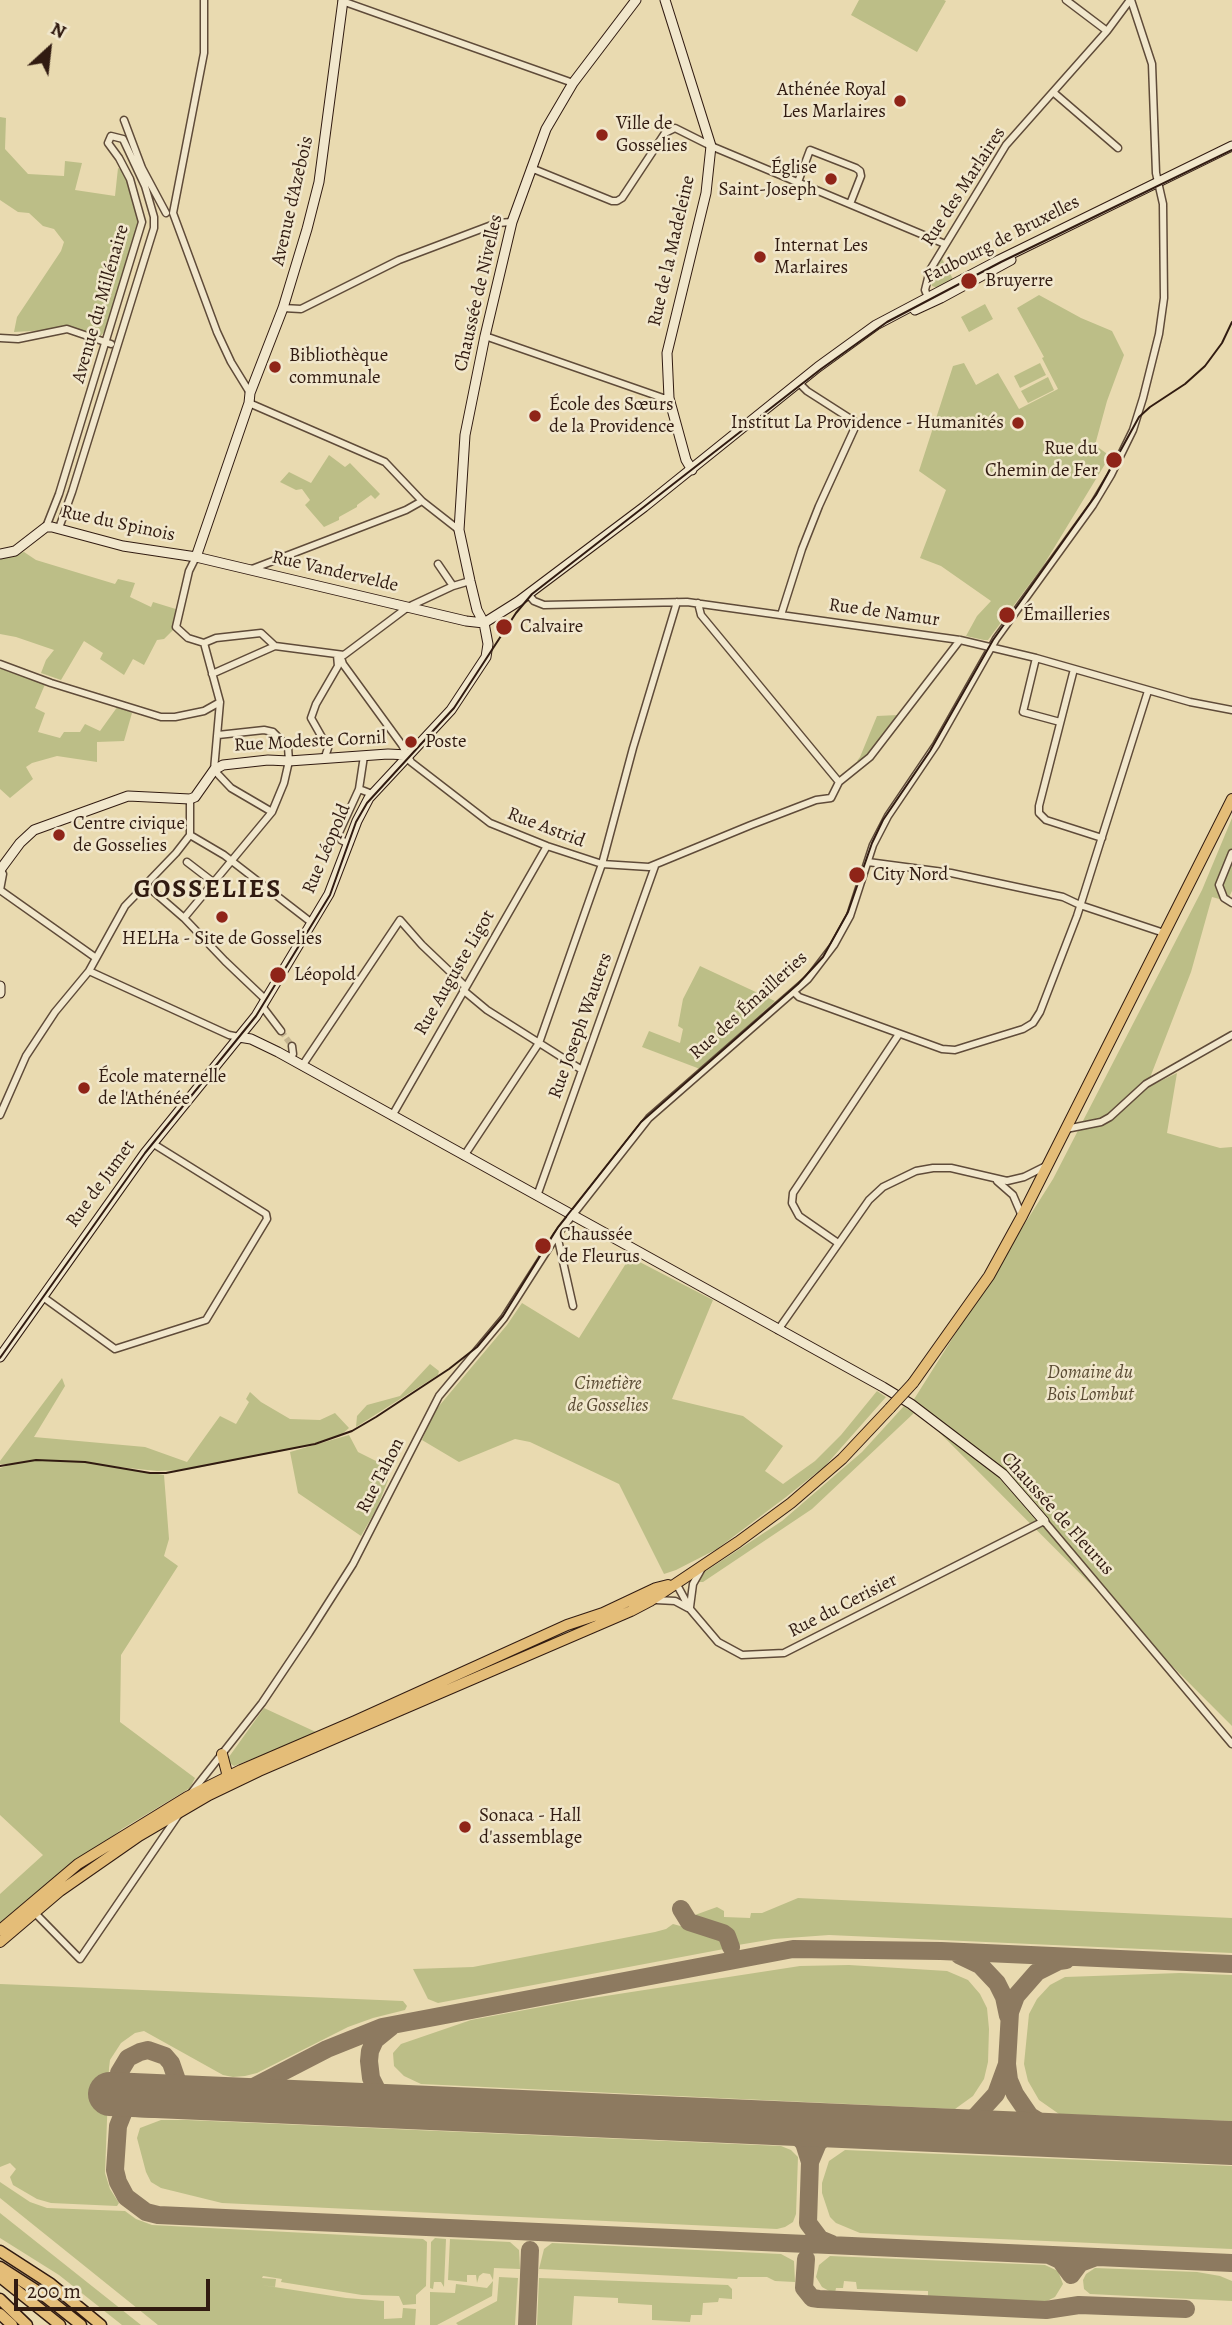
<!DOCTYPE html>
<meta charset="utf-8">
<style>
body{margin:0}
#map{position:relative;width:1232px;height:2325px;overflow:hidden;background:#e9dab0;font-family:Alegreya,serif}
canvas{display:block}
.north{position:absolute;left:14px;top:14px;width:70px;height:70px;-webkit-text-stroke:5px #f1e7cc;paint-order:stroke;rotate:27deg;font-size:19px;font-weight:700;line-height:28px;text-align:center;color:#311b11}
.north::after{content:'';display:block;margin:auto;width:24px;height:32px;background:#311b11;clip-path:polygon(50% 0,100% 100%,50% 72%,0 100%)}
.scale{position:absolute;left:14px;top:2279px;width:196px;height:32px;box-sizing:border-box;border:4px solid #311b11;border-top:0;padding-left:9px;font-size:21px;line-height:24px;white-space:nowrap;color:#311b11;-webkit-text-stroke:5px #f1e7cc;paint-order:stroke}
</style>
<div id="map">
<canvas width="1232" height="2325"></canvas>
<div class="north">N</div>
<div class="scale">200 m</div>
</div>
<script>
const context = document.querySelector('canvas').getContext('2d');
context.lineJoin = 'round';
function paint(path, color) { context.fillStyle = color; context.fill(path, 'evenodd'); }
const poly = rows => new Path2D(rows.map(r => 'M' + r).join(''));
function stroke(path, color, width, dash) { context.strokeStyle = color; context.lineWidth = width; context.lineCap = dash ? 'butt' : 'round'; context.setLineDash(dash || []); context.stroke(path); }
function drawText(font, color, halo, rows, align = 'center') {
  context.font = font + ' Alegreya,serif'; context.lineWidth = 5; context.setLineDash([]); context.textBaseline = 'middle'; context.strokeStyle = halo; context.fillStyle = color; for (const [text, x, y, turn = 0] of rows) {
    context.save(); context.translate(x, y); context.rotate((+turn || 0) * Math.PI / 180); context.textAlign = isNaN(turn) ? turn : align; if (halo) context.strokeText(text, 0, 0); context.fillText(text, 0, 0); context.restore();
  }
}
paint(poly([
 [859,0,944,0,946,1,917,52,851,15],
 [0,117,6,118,5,149,28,174,64,176,65,161,82,163,75,190,115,196,118,168,128,173,141,226,105,331,99,338,67,329,14,332,17,317,61,251,64,242,54,229,43,226,29,213,18,212,0,200],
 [941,257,954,281,938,288,932,286,930,277],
 [1039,295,1081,318,1112,331,1124,355,1107,401,1095,445,1110,456,1043,566,988,640,984,640,966,636,977,616,991,601,941,566,920,558,946,490,919,471,953,366,964,363,976,385,998,373,1019,409,1058,389,1042,358,1044,357,1017,308],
 [985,304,993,319,969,332,961,317],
 [1040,363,1046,375,1020,388,1014,376],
 [1048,377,1054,390,1028,403,1021,391],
 [329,455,345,467,350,463,380,494,375,499,371,495,357,505,357,507,339,517,339,520,324,527,305,505,310,500,302,489,296,490,280,482,289,472,311,483],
 [24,552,36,560,115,584,118,579,135,583,130,597,151,607,153,602,179,610,176,627,164,639,157,640,144,665,133,659,124,675,100,659,103,653,84,641,61,680,41,673,46,660,54,650,16,637,0,634,0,559],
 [0,664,46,682,35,708,45,713,38,732,60,738,64,732,80,732,85,724,100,731,118,706,132,713,124,741,97,742,97,762,57,756,32,763,26,767,33,779,10,798,0,789],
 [901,713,899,719,862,761,857,761,860,757,877,716,898,715],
 [1232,818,1232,891,1227,901,1212,897,1191,972,1146,1088,1177,1073,1167,1133,1220,1148,1232,1147,1232,1726,911,1404,1053,1179,1202,890],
 [700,966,775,1001,700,1069,642,1047,649,1031,680,1043,683,1029,678,1026,683,999],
 [630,1257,713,1300,672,1399,743,1416,783,1446,765,1471,783,1484,815,1461,841,1435,877,1391,886,1397,825,1466,786,1497,717,1549,676,1570,664,1574,619,1484,530,1442,515,1439,459,1462,422,1440,434,1412,507,1325,522,1303,579,1338],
 [430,1364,439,1371,438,1375,356,1427,357,1416,367,1405,400,1396],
 [62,1378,65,1386,34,1437,145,1447,187,1462,220,1416,236,1424,249,1402,246,1399,250,1392,261,1402,290,1419,320,1420,335,1413,349,1428,340,1436,298,1448,186,1470,157,1471,109,1466,164,1475,169,1539,164,1556,178,1566,121,1655,120,1722,195,1778,190,1788,122,1829,0,1923,0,1894,43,1855,0,1815,0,1468,13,1464,0,1464,0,1461],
 [904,1406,914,1413,812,1509,703,1582,697,1582,697,1577,782,1521,862,1452],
 [349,1435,358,1452,378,1462,388,1480,377,1508,361,1536,298,1493,290,1452],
 [264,1708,318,1733,234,1766,226,1761],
 [798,1898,1232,1918,1232,1953,829,1935,774,1939,738,1945,731,1931,725,1927,701,1921,695,1915,717,1907,724,1911,724,1917,750,1918,751,1913,762,1913],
 [673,1924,717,1936,724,1949,438,2003,428,1999,413,1969,473,1967,655,1932,666,1929],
 [849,1965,947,1971,968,1980,980,1994,987,2008,989,2029,988,2062,984,2079,973,2096,955,2109,421,2084,404,2076,394,2066,393,2053,401,2044,471,2020,573,2001,800,1966],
 [1180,1973,1232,1975,1232,2121,1059,2114,1039,2100,1028,2081,1024,2064,1029,2014,1037,1999,1050,1985,1065,1977],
 [0,1984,403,2001,407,2006,405,2010,373,2018,348,2027,257,2073,245,2076,233,2077,223,2075,144,2031,135,2033,121,2043,110,2060,109,2068,105,2173,110,2189,119,2203,117,2206,51,2203,37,2199,13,2185,10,2177,16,2169,10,2163,0,2167],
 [161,2120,187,2120,781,2146,791,2150,798,2157,796,2214,793,2222,785,2227,777,2229,222,2203,161,2188,151,2182,146,2172,137,2138,140,2128],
 [845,2150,1232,2166,1232,2249,860,2233,836,2223,830,2217,822,2193,822,2183,829,2161],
 [0,2182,30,2202,47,2208,125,2211,136,2219,152,2225,423,2239,427,2242,426,2286,416,2295,416,2304,403,2305,399,2296,362,2295,281,2282,282,2279,263,2276,262,2278,276,2279,275,2287,261,2285,346,2298,384,2301,384,2319,402,2318,403,2308,416,2309,415,2325,158,2325,0,2198],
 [0,2213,34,2240,141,2325,122,2325,59,2275,0,2238],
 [435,2238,446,2239,444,2287,441,2282,434,2282,433,2289,430,2288,431,2242],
 [450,2239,510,2242,519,2250,520,2269,494,2268,493,2280,490,2274,483,2273,479,2276,477,2283,476,2275,467,2275,467,2282,448,2280],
 [552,2243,781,2254,794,2261,795,2282,775,2281,767,2277,738,2277,737,2279,539,2269,544,2249],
 [830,2256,1045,2265,1058,2271,1063,2284,1055,2297,1045,2302,928,2297,928,2291,857,2289,856,2282,844,2281,843,2288,836,2288,835,2293,831,2292,822,2287,816,2277,819,2265],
 [1095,2268,1197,2272,1220,2276,1232,2281,1232,2301,1090,2294,1084,2289,1083,2280,1086,2274],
 [499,2277,518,2278,515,2325,458,2325,456,2323,497,2301],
 [539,2278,728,2285,732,2289,732,2299,719,2298,718,2302,703,2303,702,2315,691,2315,690,2322,652,2320,652,2305,618,2303,618,2298,574,2296,572,2325,537,2325],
 [493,2281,492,2296,437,2325,430,2325,430,2292,455,2293,456,2284,487,2288]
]), '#bcbe87');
stroke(poly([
 [681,1909,689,1922,723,1933,727,1936,731,1947],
 [959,1955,980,1965,997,1983,1004,1997,1008,2016],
 [391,2027,375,2040,370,2051,369,2061,371,2078,377,2090,392,2102,423,2108],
 [1007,2064,1010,2012,1016,1996,1037,1972,1059,1961,1066,1960],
 [158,2096,138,2100,124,2111,118,2126,115,2170,118,2182,126,2197,146,2212,158,2215,1232,2263],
 [181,2097,156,2109,136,2108,122,2094,118,2088,119,2073,128,2058,140,2052,148,2050,165,2056,171,2063,179,2086,188,2095,234,2097,327,2049,382,2027,793,1949,941,1951,1232,1964],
 [770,2123,791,2131,797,2136,804,2143,810,2162,818,2143,827,2135,837,2130,856,2127],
 [927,2130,952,2127,975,2117,996,2094,1007,2064,1009,2080,1015,2094,1030,2116,1054,2131,1065,2135,1082,2137],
 [810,2162,808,2223,820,2239,832,2244],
 [1049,2255,1060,2260,1071,2275,1080,2263,1096,2257],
 [806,2259,804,2288,812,2298,819,2299,1046,2310,1079,2305,1186,2309],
 [527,2325,530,2250]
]), '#8d7a60', 18);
stroke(poly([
 [110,2094,1232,2143]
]), '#8d7a60', 44);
stroke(poly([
 [281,1031,292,1046]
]), '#c4b490', 6, [6, 3]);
const street = poly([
 [1066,0,1107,31],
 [342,1,573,83],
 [1053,92,1118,148],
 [124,120,142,168,166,213],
 [531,168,612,201,617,201,622,198,665,133,675,128,711,146,945,244],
 [798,182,810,150,856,168,860,171,861,176,850,204],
 [173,213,204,53,204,0],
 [173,213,217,332,231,362,250,393],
 [929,300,925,290,930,270,1006,145,1107,31,1130,0],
 [283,308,301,309,399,260,497,223,512,222],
 [485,336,663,398,669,398],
 [0,338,18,339,67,329,111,344],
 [249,403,385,462,422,501,459,530],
 [46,527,59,494,142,222,130,179,119,158,108,143,111,136,123,139,145,186,154,217,154,228,72,492,59,528],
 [196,557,189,571,176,627,188,638,204,643],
 [438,564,453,586],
 [252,569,406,510,422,501],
 [528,594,534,601,544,605,687,602,960,640,1036,658,1190,702,1232,710],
 [698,603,701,615,839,782],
 [781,615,802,549,819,506,857,423,807,391,800,384],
 [204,643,220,702,214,770,231,788,272,812],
 [204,643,216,638,261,633,275,646],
 [275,646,344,655,408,607,453,586,470,581],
 [340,655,343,664,402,745,411,762,490,823,547,846,602,864,649,867,751,825,816,800,831,798,839,782,870,757,960,640],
 [1036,658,1023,712,1060,722],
 [0,664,51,683,161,717,175,717,204,711,220,702],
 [1074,669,1039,806,1039,813,1046,820,1102,838],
 [212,674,275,646],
 [325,757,328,748,311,718,316,704,338,666,337,655],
 [359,789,364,756],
 [190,799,190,835],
 [190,835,224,855,312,923],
 [349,844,341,840,338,835,359,789,372,794],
 [1232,853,1219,885,1224,898,1232,903],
 [187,862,213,882],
 [868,862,951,873,1063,897,1080,905,1164,933],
 [0,868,3,874,0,890],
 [146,885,184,918,225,961,266,1000],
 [0,890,96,958],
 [184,918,272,812,284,783,289,761,288,747,273,732,264,730,218,735],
 [89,971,229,1035,239,1037],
 [463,990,487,1010,582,1070],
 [794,992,799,997,942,1049,955,1050,971,1045,1023,1029,1033,1023,1040,1012,1077,916,1148,691],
 [262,1006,281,1031],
 [290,1059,293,1054,292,1046],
 [302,1066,400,920,422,945,465,986],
 [0,1115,26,1056,55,1012,89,971,125,906,176,853,190,835],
 [392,1116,547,846],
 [1066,1129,1101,1122,1110,1117,1146,1084,1232,1035],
 [464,1156,539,1043,602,864,633,748,677,602],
 [997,1181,1013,1195,1022,1216],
 [537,1196,655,866],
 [557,1235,573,1306],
 [838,1243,799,1216,792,1203,793,1193,899,1034],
 [43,1297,115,1349,206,1320,267,1219,266,1214,152,1143],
 [778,1330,869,1200,883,1187,916,1171,933,1168,951,1168,1007,1181,1024,1177,1048,1165],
 [676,1583,690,1609,718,1642,742,1655,784,1653,1044,1521,1232,1744],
 [656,1600,675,1601,688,1608],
 [690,1607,693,1584,702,1568],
 [192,1792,262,1703,309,1633,353,1564,439,1396,504,1318,557,1235,649,1118,808,979,834,945,850,916,873,845,888,816,936,745,996,639,1093,505,1111,475,1133,430,1143,398,1159,334,1164,298,1163,204,1156,173,1152,64,1131,0],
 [34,1912,80,1959,179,1814]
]);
const secondary = poly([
 [665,0,711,146,706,193,667,353,669,398,686,460,692,470],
 [915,310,941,298,1011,260],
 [0,554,15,551,46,527,52,527,123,546,196,557,466,621,484,623,519,601,644,507,818,367,876,325,999,260,1232,146],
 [196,557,249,403,250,393,283,308,307,229,319,182,343,0],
 [0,870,20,843,34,830,128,796,190,799,195,797,214,770,223,765,268,760,289,761,388,754,409,755],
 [0,986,0,993],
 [239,1037,251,1039,278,1052,883,1387,911,1404,1003,1474,1044,1521],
 [0,1357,145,1153,256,1016,329,894,357,821,369,798,451,710,486,657,488,644,484,623,477,610,470,581,459,530,465,435,485,336,512,222,546,129,573,83,636,0]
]);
const primary = poly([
 [913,1383,989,1276,1022,1216,1232,799],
 [222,1754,227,1773,225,1781],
 [0,1930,78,1864,187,1797,241,1770,355,1721,567,1625,603,1613,656,1588,668,1585],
 [0,1942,60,1891,139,1836,209,1795,259,1771,631,1611,650,1601,738,1542,791,1503,842,1459,890,1408]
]);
const highway = poly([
 [0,2251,51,2284,101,2325],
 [0,2267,42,2294,81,2325],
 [0,2277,60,2325],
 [0,2299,27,2325],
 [0,2314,12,2325]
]);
stroke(street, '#5f4b39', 9);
stroke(secondary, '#311b11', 11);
stroke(primary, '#311b11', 12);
stroke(highway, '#311b11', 13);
stroke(street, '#f1e7cc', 6);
stroke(secondary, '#f1e7cc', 9);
stroke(primary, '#e4bd78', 10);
stroke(highway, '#e4bd78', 10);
stroke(poly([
 [0,1358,145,1153,256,1016,330,895,356,822,367,803,454,708,516,613,532,594,821,369,887,322,1001,262,1232,150],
 [0,1466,36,1460,85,1462,150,1473,166,1473,315,1444,352,1431,376,1417,449,1369,477,1347,503,1316,558,1227,641,1122,798,984,823,957,848,912,872,843,883,820,930,751,993,640,1096,495,1139,417,1150,407,1185,384,1205,366,1222,343,1232,322]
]), '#311b11', 2);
const primaryBridge = poly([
 [890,1408,913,1383]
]);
stroke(primaryBridge, '#311b11', 12, []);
stroke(primaryBridge, '#e4bd78', 10);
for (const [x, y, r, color] of [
 [900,101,7,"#8f2418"],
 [602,135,7,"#8f2418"],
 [831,179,7,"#8f2418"],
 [760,257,7,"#8f2418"],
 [969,281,9,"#8f2418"],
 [275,367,7,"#8f2418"],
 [535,416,7,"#8f2418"],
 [1018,423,7,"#8f2418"],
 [1114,460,9,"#8f2418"],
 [1007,615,9,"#8f2418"],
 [504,627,9,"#8f2418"],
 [411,742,7,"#8f2418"],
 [59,835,7,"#8f2418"],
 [857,875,9,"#8f2418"],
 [222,917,7,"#8f2418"],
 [278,975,9,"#8f2418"],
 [84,1088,7,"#8f2418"],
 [543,1246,9,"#8f2418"],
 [465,1827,7,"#8f2418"]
]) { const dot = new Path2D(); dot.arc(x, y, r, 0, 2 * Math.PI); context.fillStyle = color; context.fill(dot); stroke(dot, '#f1e7cc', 2.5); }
drawText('19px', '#311b11', '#f1e7cc', [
 ["Athénée Royal",886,90,"right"],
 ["Les Marlaires",886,112,"right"],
 ["Ville de",616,124],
 ["Gosselies",616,146],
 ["Église",817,168,"right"],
 ["Saint-Joseph",817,190,"right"],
 ["Internat Les",774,246],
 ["Marlaires",774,268],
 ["Bruyerre",985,281],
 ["Bibliothèque",289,356],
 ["communale",289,378],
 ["École des Sœurs",549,405],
 ["de la Providence",549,427],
 ["Institut La Providence - Humanités",1004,423,"right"],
 ["Rue du",1098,449,"right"],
 ["Chemin de Fer",1098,471,"right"],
 ["Émailleries",1023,615],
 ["Calvaire",520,627],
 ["Poste",425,742],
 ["Centre civique",73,824],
 ["de Gosselies",73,846],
 ["City Nord",873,875],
 ["HELHa - Site de Gosselies",222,939,"center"],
 ["Léopold",294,975],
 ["École maternelle",98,1077],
 ["de l'Athénée",98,1099],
 ["Chaussée",559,1235],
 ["de Fleurus",559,1257],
 ["Sonaca - Hall",479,1816],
 ["d'assemblage",479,1838]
], 'left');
drawText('19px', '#311b11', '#f1e7cc', [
 ["Rue des Marlaires",964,187,-57],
 ["Avenue d'Azebois",293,201,-77],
 ["Faubourg de Bruxelles",1002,240,-27],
 ["Rue de la Madeleine",672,251,-77],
 ["Chaussée de Nivelles",479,293,-77],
 ["Avenue du Millénaire",101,304,-74],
 ["Rue du Spinois",118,524,12],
 ["Rue Vandervelde",335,572,13],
 ["Rue de Namur",884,613,8],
 ["Rue Modeste Cornil",310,742,-3],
 ["Rue Astrid",546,828,21],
 ["Rue Léopold",327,849,-67],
 ["Rue Auguste Ligot",455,973,-60],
 ["Rue des Émailleries",749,1006,-42],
 ["Rue Joseph Wauters",581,1026,-70],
 ["Rue de Jumet",101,1184,-54],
 ["Rue Tahon",381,1476,-63],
 ["Chaussée de Fleurus",1057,1514,48],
 ["Rue du Cerisier",843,1606,-27]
]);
drawText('italic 19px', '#5b4c34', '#f1e7cc', [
 ["Domaine du",1090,1373],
 ["Bois Lombut",1090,1395],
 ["Cimetière",608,1384],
 ["de Gosselies",608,1406]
]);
context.letterSpacing = '2px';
drawText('bold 26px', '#311b11', '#f1e7cc', [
 ["GOSSELIES",208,891]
]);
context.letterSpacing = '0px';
</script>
